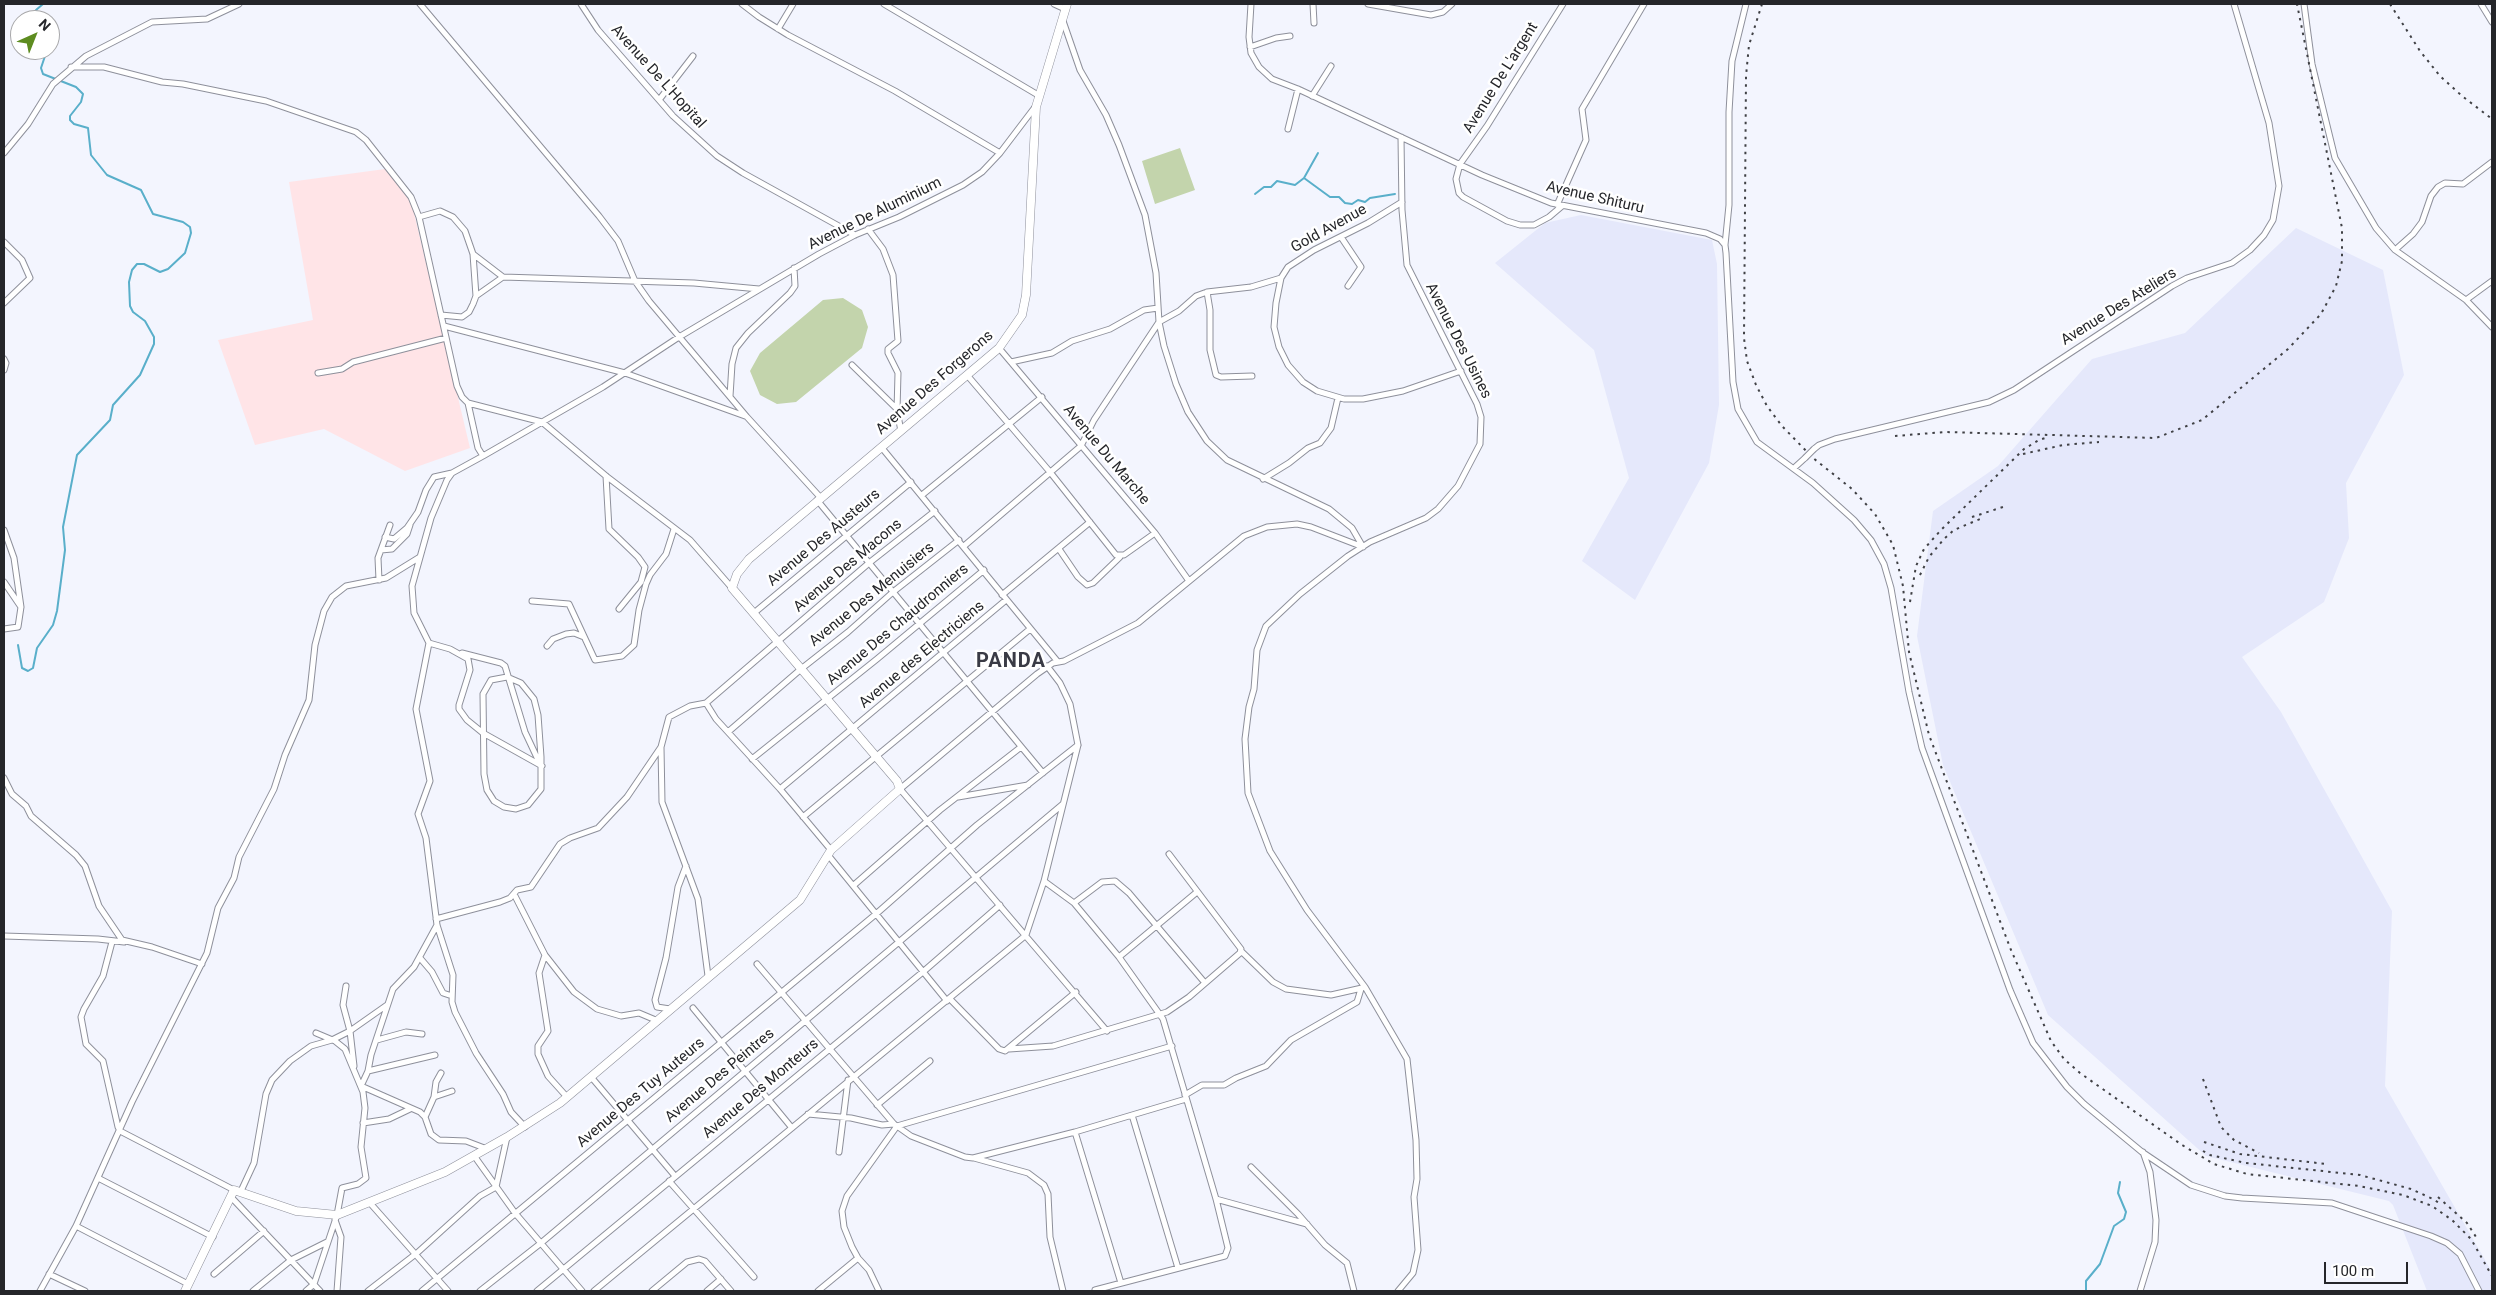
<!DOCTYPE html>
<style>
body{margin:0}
#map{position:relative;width:2496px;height:1295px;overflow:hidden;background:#f3f5fe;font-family:Roboto,sans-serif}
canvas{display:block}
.frame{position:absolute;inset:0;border:5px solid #25262a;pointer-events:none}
.north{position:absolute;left:10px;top:10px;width:50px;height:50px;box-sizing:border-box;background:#fff;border:1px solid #a8a8aa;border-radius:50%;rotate:44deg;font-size:14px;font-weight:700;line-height:20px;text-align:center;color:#25262a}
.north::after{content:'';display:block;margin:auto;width:18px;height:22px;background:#5d8c20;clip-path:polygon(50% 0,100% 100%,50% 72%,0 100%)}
.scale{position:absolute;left:2324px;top:1262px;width:84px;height:22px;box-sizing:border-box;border:2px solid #25262a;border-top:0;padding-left:6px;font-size:15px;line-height:18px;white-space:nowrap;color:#25262a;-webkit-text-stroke:4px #fff;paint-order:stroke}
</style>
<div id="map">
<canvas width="2496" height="1295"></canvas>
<div class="frame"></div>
<div class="north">N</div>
<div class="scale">100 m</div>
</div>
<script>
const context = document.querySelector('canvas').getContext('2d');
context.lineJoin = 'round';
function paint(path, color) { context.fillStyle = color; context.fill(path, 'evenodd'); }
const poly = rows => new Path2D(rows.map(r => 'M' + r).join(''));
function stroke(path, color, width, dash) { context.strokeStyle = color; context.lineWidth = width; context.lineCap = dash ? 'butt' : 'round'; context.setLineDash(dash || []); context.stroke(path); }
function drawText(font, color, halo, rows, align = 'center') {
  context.font = font + ' Roboto,sans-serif'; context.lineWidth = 5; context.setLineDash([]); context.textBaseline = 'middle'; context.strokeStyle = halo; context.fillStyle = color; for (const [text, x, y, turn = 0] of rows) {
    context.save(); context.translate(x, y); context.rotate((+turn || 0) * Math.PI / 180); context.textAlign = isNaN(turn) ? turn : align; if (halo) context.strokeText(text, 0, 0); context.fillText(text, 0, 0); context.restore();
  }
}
paint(poly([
 [1581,215,1712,240,1717,264,1719,405,1709,463,1635,600,1582,561,1629,478,1594,350,1495,263,1545,223],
 [2296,228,2383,270,2404,375,2346,483,2349,538,2324,602,2242,657,2281,712,2392,911,2385,1086,2492,1272,2492,1291,2427,1291,2393,1205,2389,1201,2206,1156,2048,1015,1943,765,1917,636,1933,511,1998,466,2092,359,2185,333]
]), '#e5e8fb');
paint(poly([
 [385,169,410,196,470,448,405,471,324,429,255,445,218,340,313,320,289,182]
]), '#ffe4e7');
paint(poly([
 [1180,148,1195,190,1155,204,1142,161],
 [843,298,862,310,868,327,862,348,796,402,777,404,760,395,750,371,760,353,823,300]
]), '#c3d4ac');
stroke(poly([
 [40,20,36,10,43,4],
 [50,42,50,43],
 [1304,178,1318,153],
 [1255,194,1264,187,1271,187,1277,181,1295,185,1304,178,1330,197,1339,197,1345,203,1352,204,1358,200,1365,202,1370,198,1395,194],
 [18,645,22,668,28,671,33,668,37,648,53,625,57,611,65,550,63,527,77,455,110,420,113,405,140,375,154,344,154,337,145,321,133,312,130,306,129,282,132,270,137,264,144,264,160,272,168,269,185,253,191,233,190,227,183,222,153,214,141,190,107,175,91,155,88,128,74,124,70,120,70,116,81,102,83,94,76,87,43,74,41,68,47,50],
 [2086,1291,2086,1281,2100,1264,2114,1226,2124,1219,2126,1212,2118,1193,2120,1182]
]), '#59afca', 2);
const street = poly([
 [420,4,599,216,618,241,635,281,649,301,747,417,820,497],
 [581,4,598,30,673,116,717,156,743,173,855,235],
 [742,4,759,17,788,35,895,91,1000,153],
 [884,4,1038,95],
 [1054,4,1065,9],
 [1251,4,1249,37,1251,53,1259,67,1272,79,1298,89,1482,175,1551,203,1706,233,1720,239,1725,245,1726,253,1733,382,1738,409,1757,442,1813,483,1854,520,1871,540,1884,564,1891,588,1909,692,1922,748,2010,990,2033,1043,2067,1087,2084,1104,2142,1152,2191,1185,2225,1196,2242,1198,2332,1203,2431,1236,2447,1243,2460,1254,2479,1291],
 [1313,4,1314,23],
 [1368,4,1431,15,1443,12,1452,4],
 [2304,4,2312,64,2335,158,2376,228,2395,250,2466,300,2492,327],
 [2481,4,2492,22],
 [1063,21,1080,70,1106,115,1119,145,1145,215,1156,273,1159,322,1164,346,1176,384,1188,412,1207,441,1227,460,1329,509,1352,528,1363,547],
 [778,29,793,4],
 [1250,47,1276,38,1290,36],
 [71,67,104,67,162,82,183,84,266,101,356,132,366,140,411,197,419,217,457,386,462,397,468,403,478,448,483,456,603,387,679,337,819,254,855,235,899,217,963,185,982,172,1000,153,1035,107],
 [1312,96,1331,66],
 [659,100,693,56],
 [1288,129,1298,89],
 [4,153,28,124,53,84,86,56,152,22,207,19,239,4],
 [1402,202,1368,223,1314,250,1288,267,1281,278,1276,303,1274,327,1279,347,1288,365,1303,382,1317,391,1344,399,1363,399,1403,391,1461,371],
 [1557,205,1586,140,1582,109,1644,4],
 [1562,206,1549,217,1534,225,1520,225,1507,221,1463,197,1459,193,1456,179,1460,164,1487,126,1563,4],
 [419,217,440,211,453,217,465,231,473,254,476,296,473,304,469,312,462,317,441,315],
 [868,229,883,249,893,275,898,341,888,349,888,353,898,373,897,411,901,431],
 [1341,237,1361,267,1348,286],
 [4,242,22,260,30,278,4,303],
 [1725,245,1729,205,1729,112,1732,61,1746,4],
 [2395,250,2413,234,2422,222,2431,196,2438,187,2445,183,2463,184,2492,162],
 [473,254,503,277,694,283,759,289],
 [1207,292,1210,310,1210,350,1216,375,1221,377,1252,376],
 [476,296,503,277],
 [2466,300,2492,281],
 [444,326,625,373,745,416],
 [999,348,1155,533,1189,581],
 [4,359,6,363,4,370],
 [1011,362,1052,353,1072,341,1110,329,1144,310,1158,308],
 [852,365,897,409],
 [318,373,342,369,353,362,446,338],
 [967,375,1050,472,1116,555,1124,555,1155,533],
 [730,396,732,364,736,348,748,333,790,293,795,286,794,268],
 [468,403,542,422,606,476,690,540,732,588],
 [882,448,1058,662],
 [1814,449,1819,445,1835,439,1989,402,2014,390,2172,286,2187,278,2232,263,2250,250,2264,235,2273,220,2279,186,2269,123,2234,4],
 [483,456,452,473,447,480,431,518,412,586,414,613,429,643,416,709,430,781,418,814,426,838,437,925,453,975,452,1002,455,1012,476,1053,503,1094,511,1112,525,1127],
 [1794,468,1805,458],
 [606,476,609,529,638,557,645,567,641,582,619,609],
 [1263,479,1289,463,1308,448,1320,443,1331,428,1338,398],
 [922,495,1042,397],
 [817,500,1043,773],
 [4,530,14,558,21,607],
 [385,537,394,539,407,528,418,512,426,490,434,477,452,473],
 [964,546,1081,446,1094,420,1159,322,1179,311,1196,296,1207,292,1251,287,1281,278],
 [1059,549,1078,577,1087,585,1093,583,1120,557],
 [381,550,392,549,407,534,410,525],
 [379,580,378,558,390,525],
 [4,582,21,607,18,627,4,629],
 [1002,595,1090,522],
 [532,601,569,604,595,660,622,656,634,645,639,610,646,584,650,575,666,554,674,529],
 [754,613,911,482],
 [429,643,450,649,468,659,470,670,459,705,459,709,467,720,483,733,542,766],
 [547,646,553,639,566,634,574,633,584,637],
 [462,653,501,663,505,666,525,732,540,764],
 [507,677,521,683,534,699,538,715,541,757,541,789,528,805,516,809,504,807,494,801,487,790,484,774,483,694,491,680,507,677],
 [706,703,716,719,780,789,831,850],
 [728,732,801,669,848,632,893,592,959,540],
 [661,747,662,802,698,899,708,976],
 [752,759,877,659,984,570],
 [4,778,12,794,26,806,31,816,76,855,85,866,99,906,122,940,152,947,202,964],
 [780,789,1006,600],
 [958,797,1028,785],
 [803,817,1030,629],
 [828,855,947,1001],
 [1044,881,1074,903,1119,957,1163,1019,1216,1199,1228,1248,1225,1256,1095,1290],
 [854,885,940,810,1021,747],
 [514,894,545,955,574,992,597,1009,621,1016,639,1013,658,1021],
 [1074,903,1102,882,1115,881,1129,893,1205,983],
 [436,919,500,902,510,898,517,890,531,887,560,844,570,838,598,828,627,797,661,747,669,717,690,706,706,703,869,563,935,511],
 [4,936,98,939,124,942],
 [112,942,103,976,84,1009,81,1017,86,1044,103,1061,118,1127,120,1131,234,1190],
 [1241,951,1273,982,1286,989,1331,995,1362,988],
 [545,955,539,973,548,1031,538,1046,538,1054,548,1076,567,1097],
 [1119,957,1197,892],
 [420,958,432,972,443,993,452,996],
 [757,964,894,1124,911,1136,965,1157,973,1158,1075,1132,1186,1099],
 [346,986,343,1005,350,1031,354,1066],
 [950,999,999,1049,1005,1051,1076,992],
 [693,1008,792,1128],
 [670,1009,657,1007,655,1000,666,958,678,887,686,866],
 [1107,1031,900,789,1037,674,1053,663,1064,661,1138,623,1244,536,1267,527,1297,524,1311,527,1363,547],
 [377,1040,406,1032,422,1034],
 [1009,1049,1053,1046,1167,1012,1189,997,1240,953,1241,949,1169,854],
 [368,1071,435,1055],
 [592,1078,675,1176],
 [361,1086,368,1071,371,1055,393,989,414,967,437,925],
 [361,1086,420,1112,425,1117,431,1134,439,1140,466,1141,487,1149],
 [1185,1095,1202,1085,1224,1085,1236,1078,1266,1066,1291,1040,1357,1002,1361,989],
 [434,1097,452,1091],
 [877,1105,930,1061],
 [808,1114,851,1118,882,1125,894,1124],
 [1132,1115,1178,1268],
 [425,1117,434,1097,436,1082,441,1073],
 [363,1123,389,1119,410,1109],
 [1075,1132,1121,1283],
 [839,1152,848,1080],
 [475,1157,515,1213,582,1291],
 [974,1158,1028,1173,1044,1185,1048,1194,1050,1237,1063,1291],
 [1251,1167,1298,1214,1325,1245,1347,1263,1354,1291],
 [98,1178,213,1237],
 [669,1181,754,1277],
 [241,1191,254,1163,266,1094,272,1080,290,1061,311,1046,332,1040,350,1031,387,1005],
 [231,1197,320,1291],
 [1216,1199,1307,1224],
 [370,1203,448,1291],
 [335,1220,341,1237,337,1291],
 [76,1226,188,1284],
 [49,1274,85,1291],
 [214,1274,264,1231],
 [40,1291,76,1226,132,1102,207,953,218,908,234,878,239,857,274,789,285,755,309,700,315,645,324,611,332,597,346,586,386,578,420,557],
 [253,1291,291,1260,327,1242],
 [306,1291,314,1284,337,1215,342,1188,358,1184,366,1178,361,1147,365,1108,363,1092,345,1049,335,1041,316,1033],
 [368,1291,417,1253,480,1196,496,1187,507,1137],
 [422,1291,876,914,977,825,1078,745],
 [480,1291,541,1243,1063,804],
 [537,1291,924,971,1000,905],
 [594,1291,1026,935,1044,881,1078,745,1070,704,1060,683,1047,666],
 [652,1291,687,1262,699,1259,705,1261,731,1291],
 [707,1291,721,1279],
 [818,1291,858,1258],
 [879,1291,869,1270,858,1258,852,1247,844,1227,842,1211,847,1196,897,1126,1172,1046],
 [1398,1291,1413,1273,1418,1250,1414,1197,1417,1179,1416,1140,1407,1059,1365,987,1307,910,1270,851,1248,793,1245,739,1249,707,1254,689,1257,650,1266,626,1300,594,1348,556,1370,542,1426,518,1438,509,1458,486,1480,444,1481,417,1477,404,1407,265,1402,210,1401,137],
 [2140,1291,2155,1242,2156,1220,2150,1172,2143,1152]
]);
const secondary = poly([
 [185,1291,234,1190,296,1211,337,1215,445,1172,507,1137,560,1103,800,900,831,850,900,789,897,781,732,588,737,574,749,559,999,348,1022,315,1026,295,1036,107,1067,4]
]);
stroke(street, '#8e909b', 7);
stroke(secondary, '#8e909b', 9);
stroke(street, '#fff', 5);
stroke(secondary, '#fff', 8);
stroke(poly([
 [1762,4,1749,45,1746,76,1744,338,1747,361,1756,385,1767,406,1782,426,1813,458,1852,489,1875,514,1893,545,1903,586,1909,652,1929,735,2011,950,2051,1041,2064,1059,2080,1073,2182,1145,2214,1164,2247,1174,2359,1186,2403,1195,2432,1206,2452,1220,2471,1239,2492,1276],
 [2390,4,2420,51,2440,76,2462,96,2492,119],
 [1895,436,1945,432,2156,438,2202,420,2288,349,2321,314,2336,286,2342,261,2342,228,2297,4],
 [2023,454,2063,445,2099,442],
 [1972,517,2003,507],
 [1920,575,1929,557,1944,539,1954,530,1980,519],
 [1910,602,1916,566,1924,549,1941,530,2024,449,2039,440,2048,437],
 [2203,1079,2221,1127,2234,1140,2259,1153],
 [2204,1142,2240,1154,2326,1164],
 [2203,1151,2210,1155,2246,1163,2360,1175,2411,1189,2433,1199,2442,1205],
 [2438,1197,2467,1223,2478,1240]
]), '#404145', 2, [2.5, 5]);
const streetBridge = poly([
 [1805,458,1814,449]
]);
stroke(streetBridge, '#8e909b', 7, []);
stroke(streetBridge, '#fff', 5);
drawText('15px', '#25262a', '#fff', [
 ["Avenue De L'Hopital",658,77,48],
 ["Avenue De L'argent",1501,78,-58],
 ["Avenue Shituru",1595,198,13],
 ["Avenue De Aluminium",875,214,-26],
 ["Gold Avenue",1329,229,-29],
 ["Avenue Des Ateliers",2119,307,-32],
 ["Avenue Des Usines",1458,341,63],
 ["Avenue Des Forgerons",935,383,-41],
 ["Avenue Du Marche",1106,455,50],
 ["Avenue Des Austeurs",824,538,-40],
 ["Avenue Des Macons",848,566,-40],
 ["Avenue Des Menuisiers",872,595,-39],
 ["Avenue Des Chaudronniers",898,625,-40],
 ["Avenue des Electriciens",922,655,-40],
 ["Avenue Des Peintres",720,1076,-40],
 ["Avenue Des Monteurs",761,1089,-40],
 ["Avenue Des Tuy Auteurs",641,1093,-40]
]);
context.letterSpacing = '1px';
drawText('bold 20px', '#3a3b45', '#fff', [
 ["PANDA",1011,662]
]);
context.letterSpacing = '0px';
</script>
